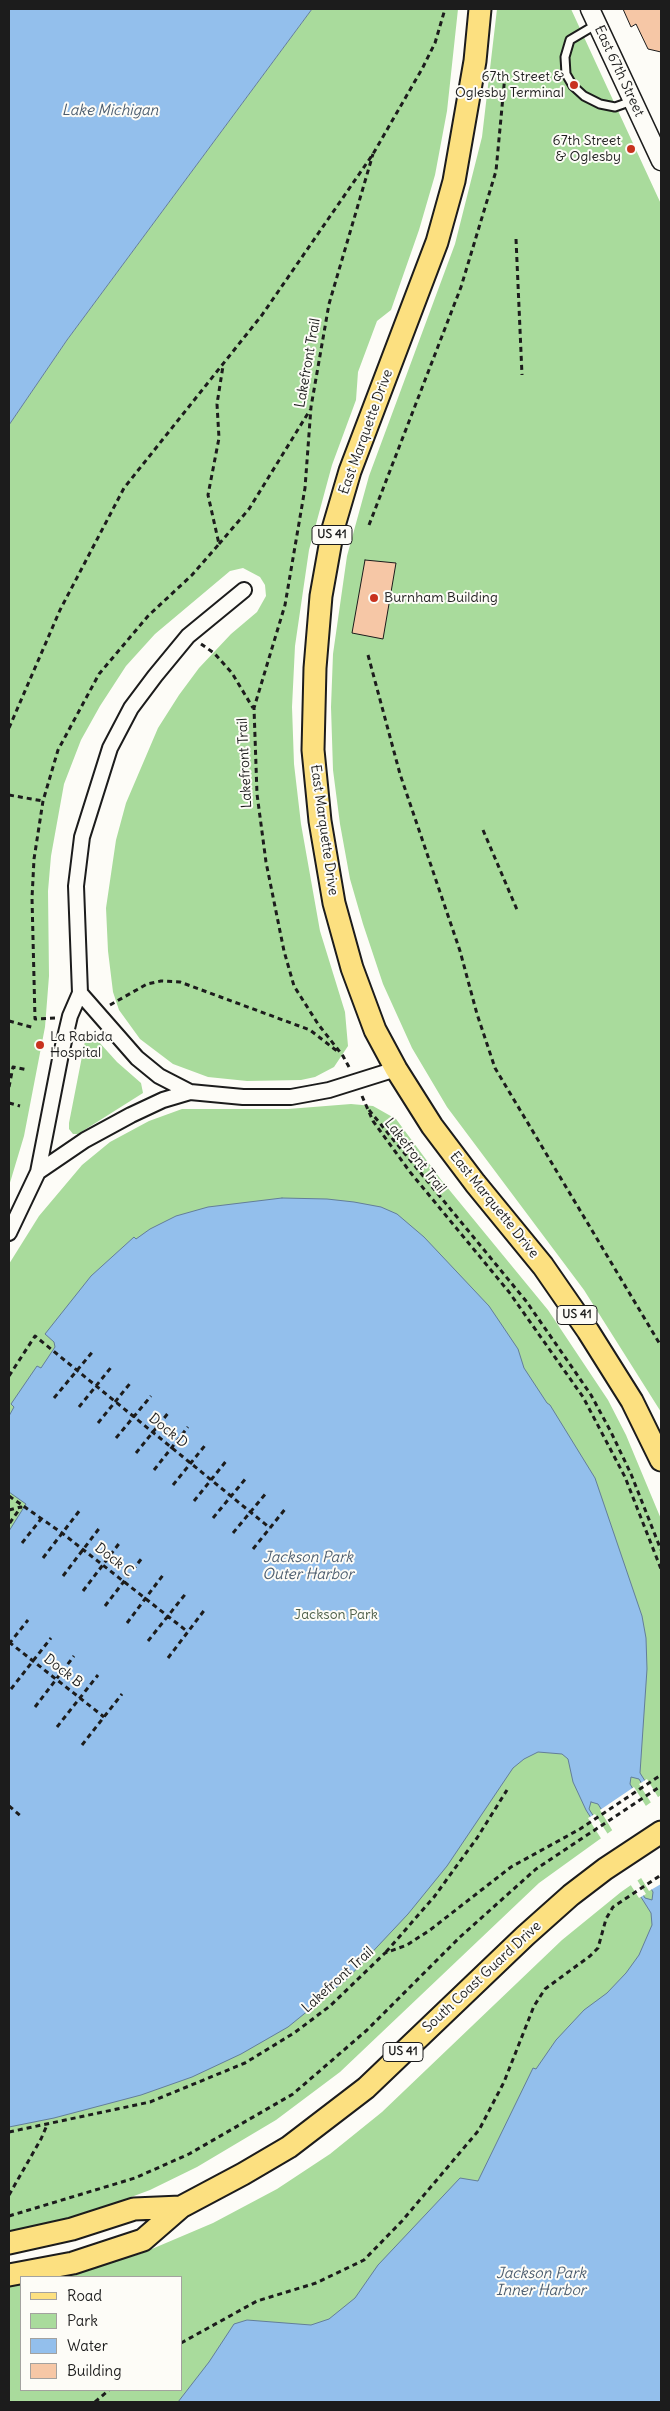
<!DOCTYPE html>
<style>
body{margin:0}
#map{position:relative;width:670px;height:2411px;overflow:hidden;background:#fdfcf7;font-family:Delius,sans-serif}
canvas{display:block}
.frame{position:absolute;inset:0;border:10px solid #1c1c1c;pointer-events:none}
.legend{position:absolute;left:20px;top:2276px;width:162px;height:115px;box-sizing:border-box;background:#fdfcf7;border:1px solid #a3a29f;margin:0;padding:6px 9px;list-style:none;font-size:15px;color:#1c1c1c}
.legend li{display:flex;align-items:center;gap:10px;height:25px}
.legend b{width:25px;border:1px solid #a3a29f}
</style>
<div id="map">
<canvas width="670" height="2411"></canvas>
<div class="frame"></div>
<ul class="legend">
<li><b style="height:6px;background:#fce080"></b>Road</li>
<li><b style="height:14px;background:#a9db9c"></b>Park</li>
<li><b style="height:14px;background:#93bfec"></b>Water</li>
<li><b style="height:14px;background:#f6c7a6"></b>Building</li>
</ul>
</div>
<script>
const context = document.querySelector('canvas').getContext('2d');
context.lineJoin = 'round';
function paint(path, color) { context.fillStyle = color; context.fill(path, 'evenodd'); }
const poly = rows => new Path2D(rows.map(r => 'M' + r).join(''));
function stroke(path, color, width, dash) { context.strokeStyle = color; context.lineWidth = width; context.lineCap = dash ? 'butt' : 'round'; context.setLineDash(dash || []); context.stroke(path); }
function drawText(font, color, halo, rows, align = 'center') {
  context.font = font + ' Delius,sans-serif'; context.lineWidth = 4; context.setLineDash([]); context.textBaseline = 'middle'; context.strokeStyle = halo; context.fillStyle = color; for (const [text, x, y, turn = 0] of rows) {
    context.save(); context.translate(x, y); context.rotate((+turn || 0) * Math.PI / 180); context.textAlign = isNaN(turn) ? turn : align; if (halo) context.strokeText(text, 0, 0); context.fillText(text, 0, 0); context.restore();
  }
}
paint(poly([
 [312,9,458,9,447,111,435,175,419,230,391,310,377,321,358,372,356,400,332,465,309,550,295,646,292,707,294,764,301,824,320,931,345,1012,348,1046,334,1067,315,1077,301,1080,247,1081,208,1077,173,1064,140,1039,119,1010,113,992,108,951,106,908,116,840,126,803,158,728,179,695,199,668,231,634,257,612,266,596,265,585,260,577,243,568,230,571,155,634,126,666,100,706,81,740,64,784,51,856,48,891,49,976,45,1027,24,1136,9,1186,9,425,67,340],
 [497,9,571,9,661,204,661,1412,584,1290,447,1107,412,1048,383,984,363,924,350,879,340,824,333,770,331,707,333,654,347,556,369,476,455,244,482,137],
 [90,1032,117,1062,141,1083,143,1093,78,1134,73,1134,69,1129,69,1123,86,1036],
 [351,1104,373,1106,396,1119,442,1181,548,1310,608,1400,626,1435,661,1519,661,1795,539,1883,340,2072,276,2120,197,2167,150,2190,67,2221,9,2233,9,1264,39,1216,82,1165,110,1142,149,1121,182,1109,288,1109],
 [654,1869,661,2402,9,2402,9,2286,21,2284,21,2390,181,2390,181,2277,57,2277,140,2254,213,2223,277,2189,330,2154,382,2112,562,1940,621,1892]
]), '#a9db9c');
const water = poly([
 [9,9,312,9,67,340,9,425,9,9],
 [282,1198,327,1199,354,1202,381,1207,397,1214,424,1237,489,1306,518,1349,524,1368,547,1403,550,1405,595,1478,642,1616,646,1638,647,1669,640,1773,661,1806,661,1816,639,1779,631,1777,630,1784,661,1835,661,2402,178,2402,209,2362,234,2324,247,2320,311,2325,329,2319,355,2298,378,2265,460,2178,478,2181,533,2068,536,2069,556,2040,584,2010,607,1993,626,1973,639,1955,652,1925,651,1913,586,1810,573,1782,568,1759,562,1754,538,1752,524,1759,513,1768,447,1866,408,1914,347,1979,288,2027,241,2054,192,2077,141,2095,54,2118,9,2127,9,1531,26,1504,9,1492,9,1416,14,1407,11,1404,37,1366,41,1368,55,1347,54,1342,45,1334,91,1276,134,1237,136,1239,150,1229,176,1216,208,1207,282,1198],
 [591,1802,598,1804,653,1892,652,1900,645,1898,589,1809,591,1802]
]);
paint(water, '#93bfec');
stroke(water, '#637e99', 1);
paint(poly([
 [647,1779,661,1802,661,1818,639,1784],
 [634,1787,661,1830,661,1884,649,1891,600,1810],
 [595,1814,646,1894,639,1898,588,1818]
]), '#fdfcf7');
const building = poly([
 [623,9,661,9,661,52,648,49,636,24,631,27,623,9],
 [365,560,396,563,383,639,352,633,365,560]
]);
paint(building, '#f6c7a6');
stroke(building, '#1c1c1c', 1);
const service = poly([
 [597,24,570,40,565,57,566,74,573,86,584,96,600,104,615,107,632,101]
]);
const minor = poly([
 [80,993,137,1058,159,1076,190,1092],
 [38,1172,85,1140,131,1115,163,1100,190,1092,243,1097,291,1097,329,1090,396,1069],
 [9,1233,38,1172,61,1054,70,1016,80,993,76,886,82,837,110,748,131,708,155,676,188,636,244,590]
]);
const tertiary = poly([
 [590,9,661,161]
]);
const primary = poly([
 [480,9,475,61,454,181,437,242,350,471,333,529,321,596,315,668,313,750,320,821,334,903,352,968,375,1030,396,1069,432,1126,475,1183,543,1266,588,1331,632,1401,661,1460],
 [9,2243,72,2229,134,2209,181,2207],
 [9,2275,73,2263,143,2240,181,2207,243,2174,289,2147,366,2088,525,1936,571,1895,605,1869,661,1832]
]);
stroke(service, '#1c1c1c', 11);
stroke(minor, '#1c1c1c', 18);
stroke(tertiary, '#1c1c1c', 21);
stroke(primary, '#1c1c1c', 25);
stroke(poly([
 [516,239,522,375],
 [369,525,461,287,496,171,505,75],
 [219,544,249,509,310,410],
 [201,644,214,653,232,673,253,708],
 [368,655,400,774,460,951,477,1014,495,1068,661,1346],
 [9,728,60,610,124,488,262,315,373,154,422,69,435,43,445,9],
 [9,795,43,801],
 [483,830,518,912],
 [110,1005,147,984,161,981,180,982,310,1030,337,1051],
 [55,1018,35,1019,32,898,34,859,43,801,58,750,99,674,148,616,192,575,219,544,208,495,219,438,217,404,223,366],
 [9,1021,35,1028],
 [349,1067,343,1056,318,1024,294,986,284,951,266,862,257,794,254,708,285,605,305,488,311,407,329,304,373,154],
 [9,1087,13,1067,28,1070],
 [362,1096,373,1121,410,1172,509,1292,583,1397,625,1477,661,1569],
 [9,1103,20,1106],
 [369,1110,526,1301,567,1360,591,1395,611,1432,631,1474,661,1550],
 [9,1376,35,1336,270,1528],
 [54,1398,94,1350],
 [79,1407,113,1365],
 [98,1423,132,1381],
 [116,1438,151,1396],
 [136,1453,169,1412],
 [154,1470,188,1427],
 [173,1485,207,1443],
 [9,1496,62,1533,188,1632],
 [194,1501,227,1460],
 [9,1510,21,1507,9,1524],
 [213,1518,247,1477],
 [233,1533,267,1492],
 [22,1543,41,1519],
 [253,1549,286,1508],
 [43,1558,80,1510],
 [63,1576,101,1526],
 [83,1591,121,1541],
 [105,1606,142,1558],
 [127,1623,163,1575],
 [148,1641,187,1592],
 [9,1642,104,1717],
 [9,1644,28,1620],
 [168,1658,206,1608],
 [11,1689,51,1638],
 [35,1707,74,1656],
 [57,1727,98,1675],
 [82,1745,122,1694],
 [9,1806,22,1817],
 [386,1952,434,1897,477,1838,507,1790],
 [9,2132,150,2102,245,2063,294,2033,330,2006,385,1953,407,1945,430,1930,511,1867,580,1829,661,1775],
 [9,2195,41,2139,47,2125],
 [9,2216,135,2178,189,2154,293,2094,367,2030,460,1937,536,1869,661,1786],
 [181,2343,257,2301,316,2283,364,2260,402,2221,479,2130,504,2082,534,2006,545,1989,590,1956,598,1948,606,1919,613,1907,661,1875],
 [95,2402,109,2390]
]), '#1c1c1c', 3, [5, 4]);
stroke(service, '#fdfcf7', 7);
stroke(minor, '#fdfcf7', 14);
stroke(tertiary, '#fdfcf7', 18);
stroke(primary, '#fce080', 21);
for (const [x, y, r, color] of [
 [574,85,5,"#c8321e"],
 [631,149,5,"#c8321e"],
 [374,598,5,"#c8321e"],
 [40,1045,5,"#c8321e"]
]) { const dot = new Path2D(); dot.arc(x, y, r, 0, 2 * Math.PI); context.fillStyle = color; context.fill(dot); stroke(dot, '#fdfcf7', 2); }
for (const [x, y, w] of [
 [332,535,40],
 [577,1315,40],
 [403,2052,40]
]) { const box = new Path2D(); box.roundRect(x - w / 2, y - 9.5, w, 19, 4); context.fillStyle = '#fdfcf7'; context.fill(box); stroke(box, '#1c1c1c', 1); }
drawText('bold 12px', '#1c1c1c', null, [
 ["US 41",332,535],
 ["US 41",577,1315],
 ["US 41",403,2052]
]);
drawText('14px', '#1c1c1c', '#fdfcf7', [
 ["East 67th Street",619,71,65],
 ["Lakefront Trail",308,363,-80],
 ["East Marquette Drive",366,432,-70],
 ["Lakefront Trail",245,763,-93],
 ["East Marquette Drive",324,830,82],
 ["Lakefront Trail",415,1156,52],
 ["East Marquette Drive",494,1205,51],
 ["Dock D",168,1431,39],
 ["Dock C",114,1560,38],
 ["Dock B",63,1671,38],
 ["South Coast Guard Drive",482,1977,-43],
 ["Lakefront Trail",338,1980,-42]
]);
drawText('14px', '#1c1c1c', '#fdfcf7', [
 ["67th Street &",564,77],
 ["Oglesby Terminal",564,93],
 ["67th Street",621,141],
 ["& Oglesby",621,157],
 ["Burnham Building",384,598,"left"],
 ["La Rabida",50,1037,"left"],
 ["Hospital",50,1053,"left"]
], 'right');
drawText('14px', '#4d5f49', '#fdfcf7', [
 ["Jackson Park",336,1615]
]);
drawText('italic 15px', '#4c5d6f', '#fdfcf7', [
 ["Lake Michigan",110,111],
 ["Jackson Park",308,1558],
 ["Outer Harbor",308,1575],
 ["Jackson Park",541,2274],
 ["Inner Harbor",541,2291]
]);
</script>
